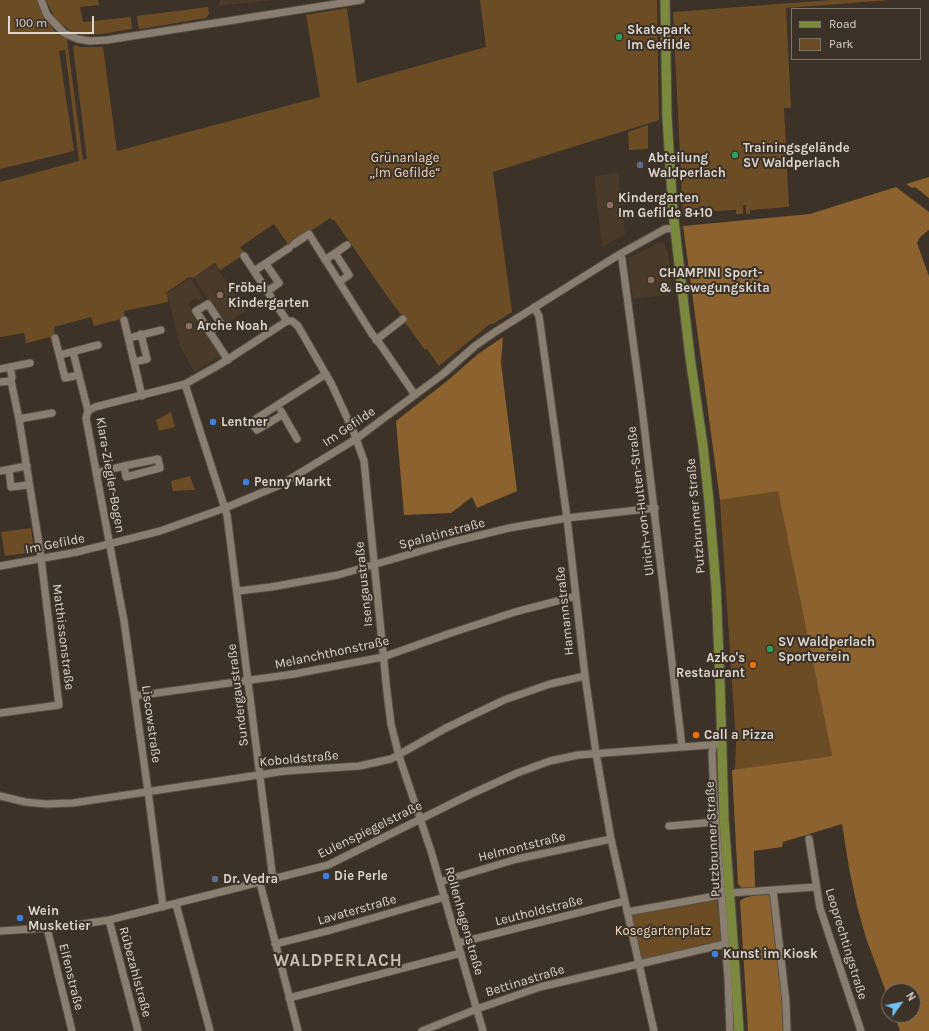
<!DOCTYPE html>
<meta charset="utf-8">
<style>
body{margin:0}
#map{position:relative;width:929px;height:1031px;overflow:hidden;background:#3c3227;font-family:Karla,sans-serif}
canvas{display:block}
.legend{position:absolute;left:791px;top:8px;width:130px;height:52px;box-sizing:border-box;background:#3c3227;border:1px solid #7c746a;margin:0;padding:5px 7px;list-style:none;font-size:12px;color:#dcd6cf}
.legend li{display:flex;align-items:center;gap:8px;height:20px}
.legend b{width:20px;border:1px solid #7c746a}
.north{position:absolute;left:881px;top:983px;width:40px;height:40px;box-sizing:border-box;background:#3c3227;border:1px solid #7c746a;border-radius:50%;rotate:57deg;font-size:11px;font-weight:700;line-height:16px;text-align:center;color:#dcd6cf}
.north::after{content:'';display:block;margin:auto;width:14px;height:18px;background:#6fc2f4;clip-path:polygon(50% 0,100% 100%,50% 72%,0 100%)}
.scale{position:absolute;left:8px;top:16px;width:86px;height:18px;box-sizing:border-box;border:2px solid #dcd6cf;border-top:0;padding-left:5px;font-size:12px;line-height:14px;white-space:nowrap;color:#dcd6cf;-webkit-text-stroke:3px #3c3227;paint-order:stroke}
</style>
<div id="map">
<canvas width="929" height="1031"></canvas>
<ul class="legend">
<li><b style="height:5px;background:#7a893d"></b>Road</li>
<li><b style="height:11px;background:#6c4c25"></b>Park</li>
</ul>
<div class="north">N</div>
<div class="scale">100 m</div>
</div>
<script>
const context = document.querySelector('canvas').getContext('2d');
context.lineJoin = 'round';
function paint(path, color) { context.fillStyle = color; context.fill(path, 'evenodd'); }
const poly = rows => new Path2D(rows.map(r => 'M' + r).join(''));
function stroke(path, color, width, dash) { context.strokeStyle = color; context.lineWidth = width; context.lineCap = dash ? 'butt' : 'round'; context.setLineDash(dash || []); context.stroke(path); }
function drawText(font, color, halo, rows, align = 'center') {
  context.font = font + ' Karla,sans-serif'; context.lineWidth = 4; context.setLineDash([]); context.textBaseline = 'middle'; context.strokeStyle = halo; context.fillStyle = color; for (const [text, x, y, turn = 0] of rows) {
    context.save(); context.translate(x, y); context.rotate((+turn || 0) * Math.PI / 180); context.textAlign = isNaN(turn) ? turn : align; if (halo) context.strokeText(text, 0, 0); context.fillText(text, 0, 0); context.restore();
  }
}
paint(poly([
 [220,0,274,0,218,6],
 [618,173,625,234,602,247,594,176],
 [659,242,664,243,668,253,673,294,633,299,628,266,629,258],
 [215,264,246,311,225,325,194,278],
 [189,278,191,279,203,298,198,301,196,298,188,303,222,355,196,371,193,370,180,346,167,293]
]), '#493a29');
paint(poly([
 [0,0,40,0,53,29,59,35,67,39,83,160,87,159,73,47,76,45,80,47,103,47,117,151,320,97,306,15,347,8,357,83,486,47,480,0,657,0,659,120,493,172,512,312,493,324,490,324,439,366,427,349,425,350,404,321,405,320,387,296,335,221,330,218,289,246,274,224,240,247,245,254,220,270,215,263,193,278,189,277,167,292,168,302,124,311,125,318,94,326,91,317,54,327,55,336,26,343,24,333,0,337,0,182,79,161,65,50,59,51,74,151,0,169],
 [46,0,98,0,99,5,80,7,83,22,131,17,132,29,101,34,82,35,73,32,61,24,55,18],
 [831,0,890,0,786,8,791,108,784,108,789,207,750,210,750,214,746,214,746,205,743,205,743,214,736,214,736,210,694,212,693,216,683,216,673,12],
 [208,7,209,14,206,18,140,29,138,26,137,16],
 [648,125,648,149,629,150,628,132],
 [171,412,175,427,159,431,156,420],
 [190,476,195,490,173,491,171,481],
 [778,490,832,756,735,770,736,743,720,500],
 [31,528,34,552,5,556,1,532],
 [717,899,721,941,642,959,632,914]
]), '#6c4c25');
paint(poly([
 [929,177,929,198,915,187,912,188,906,184],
 [896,187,929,212,929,230,920,237,917,243,929,276,929,1031,900,1031,894,1015,913,1015,913,991,889,991,889,1000,866,938,857,906,849,868,842,824,783,842,782,847,754,851,755,887,742,888,738,884,732,770,832,756,778,491,720,500,683,226,810,214],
 [503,337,501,363,517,491,477,508,472,497,451,513,404,515,396,421,447,381,478,354],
 [757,895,770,895,783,1002,784,1031,748,1031,740,901,744,898]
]), '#8c622e');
const minor = poly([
 [41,0,47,15,64,33,78,39,90,41,107,40,361,0],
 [294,244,309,234,372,334,380,344,415,395],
 [335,253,349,275,339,282],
 [620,254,622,259,642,408,682,747],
 [244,256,287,321],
 [325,260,347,245],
 [266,264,279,283,268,291],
 [254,271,289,248],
 [534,307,539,316,567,518,585,676,596,753,611,839,654,1031],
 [124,320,142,396],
 [209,331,221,324,208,304,196,311,209,331,228,360],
 [55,338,65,378,79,375],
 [129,338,161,330],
 [376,340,403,319],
 [73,352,88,411,86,418,124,621,148,791,163,907],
 [60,355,98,345],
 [134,362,147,359,141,334],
 [0,369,30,363],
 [0,382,11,381],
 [185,384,227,515,273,880],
 [88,411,95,407,185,384,219,365,287,321,292,321,298,326,332,385,354,433,364,461,387,692,391,724,399,756,431,851,483,1031],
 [281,411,297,439],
 [282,415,257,430,251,422,326,374],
 [19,419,52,413],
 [9,470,11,487,29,485],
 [0,471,27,466],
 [96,473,124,466,158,459,160,468,126,477,124,466],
 [0,566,77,552,160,531,225,508,280,485,356,439,443,374,475,346,495,332,620,254,665,229,674,228],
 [238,591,271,587,338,575,452,542,509,528,567,518,655,508],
 [135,696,294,674,383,657,448,634,515,612,576,596],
 [0,713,59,705,40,550,19,419,11,381,12,377,10,367],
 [714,744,712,753,714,798,728,979,730,1031],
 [0,796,25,802,46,804,73,803,285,771,359,766,391,759,446,728,504,700,550,684,585,676],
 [669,826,715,822],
 [809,839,820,908,861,1031],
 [440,882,517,859,611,839],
 [260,883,298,1031],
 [773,890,786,1002,787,1031],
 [729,893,816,887],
 [176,904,210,1031],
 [627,912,721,895],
 [109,920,138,1031],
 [47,928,72,1031],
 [0,931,63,927,109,920,328,865,469,795,517,773,550,761,578,755,722,744],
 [458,943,625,901],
 [275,944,331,930,445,897],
 [289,998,461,953],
 [422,1031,477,1009,540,987,725,944]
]);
const major = poly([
 [665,0,667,117,673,212,690,357,703,446,709,502,716,587,720,682,724,820,733,940,739,1031]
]);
stroke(minor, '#574f45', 9);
stroke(major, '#574f45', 11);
stroke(minor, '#8a7e71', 7);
stroke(major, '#7a893d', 9);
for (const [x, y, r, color] of [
 [619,37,4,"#2e9e5b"],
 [735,155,4,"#2e9e5b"],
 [640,165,4,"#5c6f8a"],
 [610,205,4,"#8d6e63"],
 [651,280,4,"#8d6e63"],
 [220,295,4,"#8d6e63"],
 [189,326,4,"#8d6e63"],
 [213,422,4,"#3f7fe0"],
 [246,482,4,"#3f7fe0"],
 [770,649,4,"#2e9e5b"],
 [753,665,4,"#e8710a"],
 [696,735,4,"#e8710a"],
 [326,876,4,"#3f7fe0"],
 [215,879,4,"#5c6f8a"],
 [20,918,4,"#3f7fe0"],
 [715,954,4,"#3f7fe0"]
]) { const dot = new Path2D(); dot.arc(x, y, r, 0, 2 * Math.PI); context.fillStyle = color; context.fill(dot); stroke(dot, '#3c3227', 1.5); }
drawText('bold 13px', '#dcd6cf', '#3c3227', [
 ["Skatepark",627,30],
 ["Im Gefilde",627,45],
 ["Trainingsgelände",743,148],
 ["SV Waldperlach",743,163],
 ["Abteilung",648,158],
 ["Waldperlach",648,173],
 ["Kindergarten",618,198],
 ["Im Gefilde 8+10",618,213],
 ["CHAMPINI Sport-",659,273],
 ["& Bewegungskita",659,288],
 ["Fröbel",228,288],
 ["Kindergarten",228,303],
 ["Arche Noah",197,326],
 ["Lentner",221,422],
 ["Penny Markt",254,482],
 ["SV Waldperlach",778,642],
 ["Sportverein",778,657],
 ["Azko's",745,658,"right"],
 ["Restaurant",745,673,"right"],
 ["Call a Pizza",704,735],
 ["Die Perle",334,876],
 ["Dr. Vedra",223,879],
 ["Wein",28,911],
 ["Musketier",28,926],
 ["Kunst im Kiosk",723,954]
], 'left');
drawText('13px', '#f5dbbf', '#3c3227', [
 ["Grünanlage",405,158],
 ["„Im Gefilde“",405,173],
 ["Kosegartenplatz",663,931]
]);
drawText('13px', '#dcd6cf', '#3c3227', [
 ["Im Gefilde",349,427,-34],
 ["Klara-Ziegler-Bogen",110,475,80],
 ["Ulrich-von-Hutten-Straße",641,501,-97],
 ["Putzbrunner Straße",696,516,-95],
 ["Spalatinstraße",442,534,-15],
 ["Im Gefilde",55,544,-11],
 ["Isengaustraße",364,584,-96],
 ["Hamannstraße",565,611,-96],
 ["Matthissonstraße",63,637,83],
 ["Melanchthonstraße",332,653,-12],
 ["Sundergaustraße",238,695,-97],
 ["Liscowstraße",151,724,82],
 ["Koboldstraße",299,759,-5],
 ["Eulenspiegelstraße",370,830,-26],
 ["Putzbrunner Straße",713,839,-93],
 ["Helmontstraße",522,847,-14],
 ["Lavaterstraße",357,910,-16],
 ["Leutholdstraße",539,911,-14],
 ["Rollenhagenstraße",464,921,74],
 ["Leoprechtingstraße",846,944,73],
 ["Rübezahlstraße",135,972,75],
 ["Elfenstraße",71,977,76],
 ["Bettinastraße",525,981,-17]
]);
context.letterSpacing = '1px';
drawText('bold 17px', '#ccbfb1', '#3c3227', [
 ["WALDPERLACH",338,961]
]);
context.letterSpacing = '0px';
</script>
